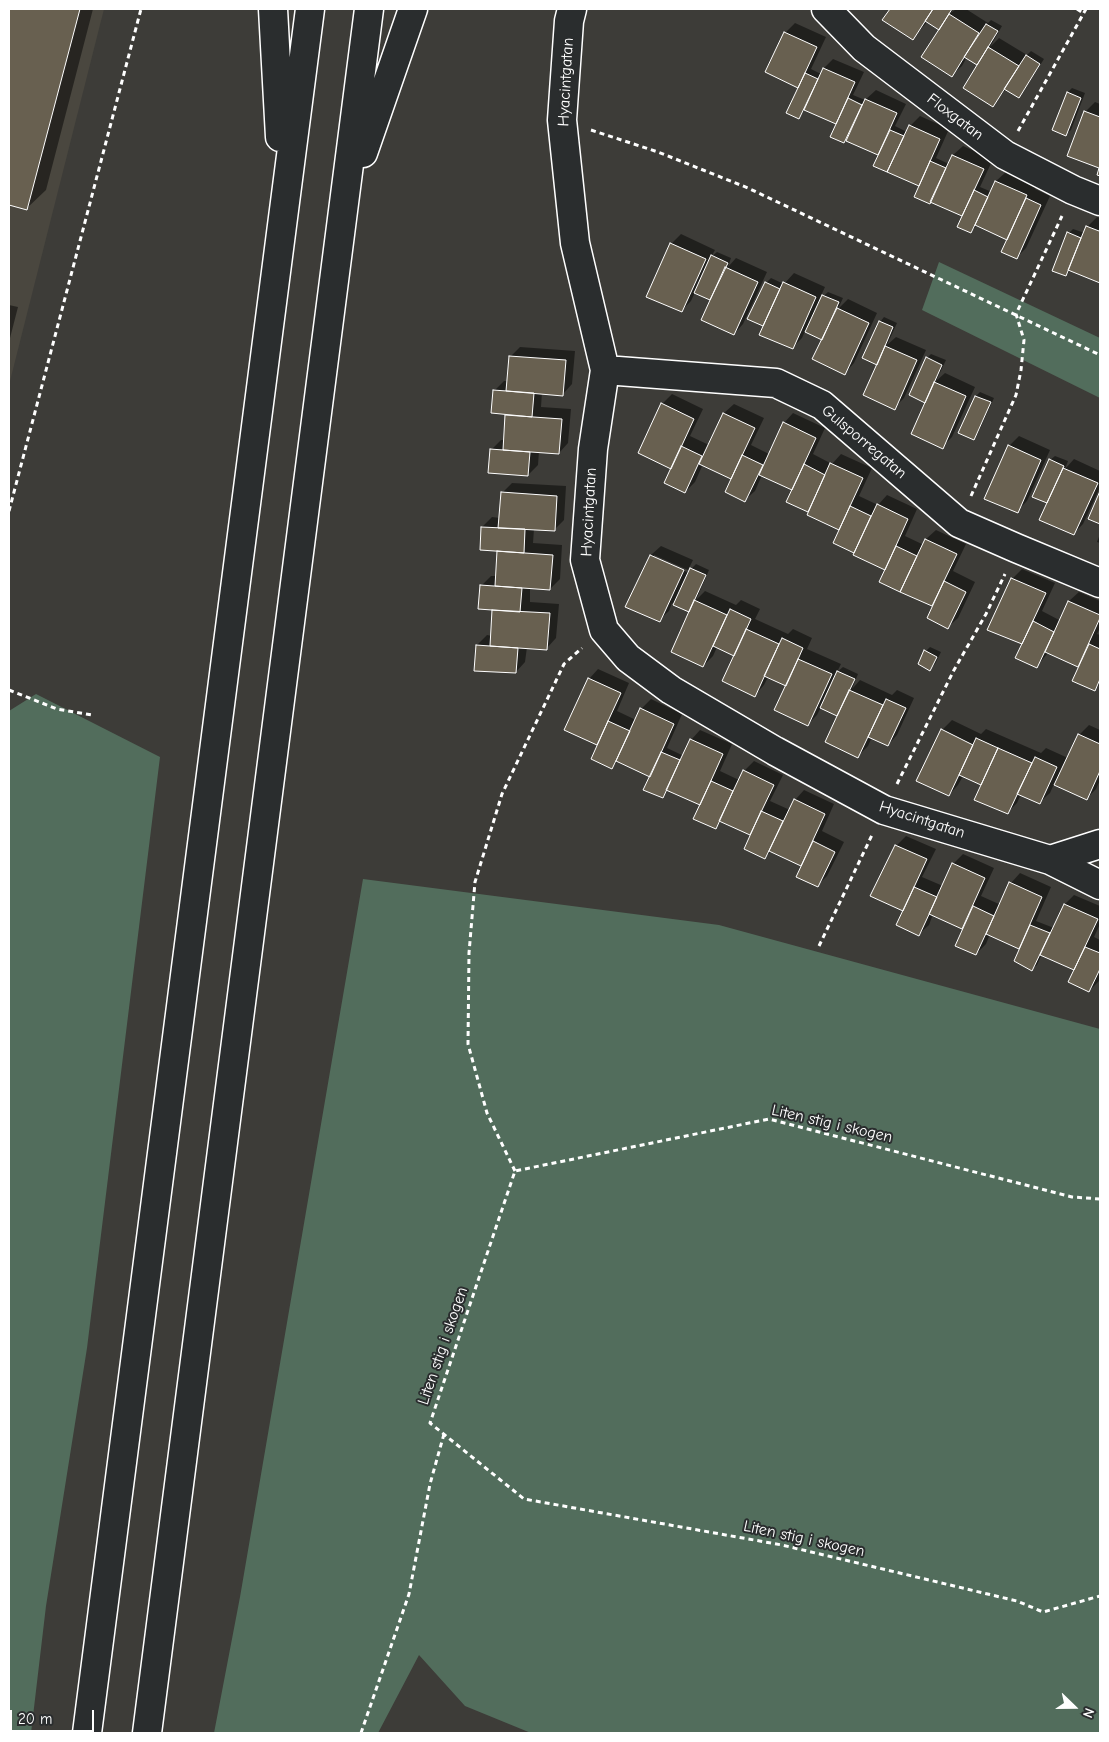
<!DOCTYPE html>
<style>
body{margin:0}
#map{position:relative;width:1109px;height:1742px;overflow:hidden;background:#3d3c38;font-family:"Comic Neue",sans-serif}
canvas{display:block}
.frame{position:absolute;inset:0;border:10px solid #fff;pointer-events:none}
.north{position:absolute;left:1049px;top:1682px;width:50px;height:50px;-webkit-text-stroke:4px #2a2d2e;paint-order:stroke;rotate:112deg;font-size:14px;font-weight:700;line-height:20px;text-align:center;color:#fff}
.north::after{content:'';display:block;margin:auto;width:18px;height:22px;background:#fff;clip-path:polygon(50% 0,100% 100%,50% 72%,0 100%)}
.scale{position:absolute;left:10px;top:1710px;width:84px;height:22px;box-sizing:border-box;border:2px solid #fff;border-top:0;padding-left:6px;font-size:15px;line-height:18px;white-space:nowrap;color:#fff;-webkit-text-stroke:4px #2a2d2e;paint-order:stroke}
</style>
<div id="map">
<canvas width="1109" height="1742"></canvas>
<div class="frame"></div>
<div class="north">N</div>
<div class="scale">20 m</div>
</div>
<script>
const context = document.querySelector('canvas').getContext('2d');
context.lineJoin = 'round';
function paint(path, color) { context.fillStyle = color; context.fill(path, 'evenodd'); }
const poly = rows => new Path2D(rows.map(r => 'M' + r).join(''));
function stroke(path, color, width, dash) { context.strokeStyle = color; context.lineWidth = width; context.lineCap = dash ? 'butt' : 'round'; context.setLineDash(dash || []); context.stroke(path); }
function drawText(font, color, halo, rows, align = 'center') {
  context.font = font + ' "Comic Neue",sans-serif'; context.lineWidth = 4; context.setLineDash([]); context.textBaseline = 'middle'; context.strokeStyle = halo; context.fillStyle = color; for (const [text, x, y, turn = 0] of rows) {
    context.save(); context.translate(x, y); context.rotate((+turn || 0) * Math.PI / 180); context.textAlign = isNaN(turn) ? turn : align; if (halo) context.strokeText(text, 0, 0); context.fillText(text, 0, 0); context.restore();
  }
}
paint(poly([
 [9,9,104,9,9,385]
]), '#4a473f');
paint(poly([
 [939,262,1100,338,1100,398,922,310],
 [36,694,160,757,87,1348,46,1606,31,1733,9,1733,9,711],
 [363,879,719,925,1100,1029,1100,1733,531,1733,465,1706,419,1655,378,1733,214,1733,240,1597]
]), '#526d5c');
paint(poly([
 [9,9,93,9,46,190,26,209,9,204],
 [891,9,953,9,951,13,956,9,966,9,988,23,991,20,1002,26,990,47,999,38,1027,55,1031,51,1044,59,1023,92,1018,96,1006,89,992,106,981,60,967,57,962,66,952,75,941,30,928,21,913,38,884,20],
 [795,23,826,37,811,69,821,74,824,68,833,59,864,72,853,95,865,100,876,90,906,104,895,126,907,132,910,126,920,116,949,129,936,158,949,164,953,155,963,146,993,159,980,187,992,192,996,181,1006,172,1036,185,1035,189,1050,196,1026,248,1016,258,1008,239,977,225,971,232,966,211,962,215,922,181,882,150,878,154,846,139,844,142,840,119,835,123,805,109,799,118,800,87,785,33],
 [1072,88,1085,93,1071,130,1066,134,1053,129,1068,92],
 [1095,102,1100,104,1100,167,1068,155,1085,112],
 [1097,217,1100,218,1100,281,1071,270,1066,275,1069,233,1073,229,1085,233,1087,227],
 [681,234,715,250,711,257,717,252,731,258,728,267,736,258,767,272,743,324,734,334,712,299,695,292,691,301,681,311,671,244],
 [794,273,825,287,819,300,828,292,843,298,838,309,848,299,877,313,854,363,845,373,825,335,821,338,805,331,802,338,792,348,766,320,763,324,766,283,771,278,784,284],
 [9,305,18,307,9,342],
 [884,317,897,323,887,345,896,337,926,350,904,398,894,408,878,364,880,322],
 [520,347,575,351,572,384,563,394,542,392,541,407,571,409,568,443,559,453,539,451,538,465,528,475,491,450,501,440,505,440,507,413,494,391,504,381,508,381,510,357],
 [931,354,946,360,936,381,945,373,975,387,952,437,942,447,926,403,927,358],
 [980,392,994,398,978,433,973,438,960,432,976,396],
 [672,394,703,409,690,436,709,445,724,413,734,404,764,418,751,445,769,454,784,423,793,413,825,428,813,454,832,464,841,454,872,468,859,496,878,505,887,495,917,509,905,536,924,545,926,539,936,530,966,544,953,571,975,582,958,618,948,627,934,606,881,581,886,569,856,552,841,529,810,511,787,501,793,489,762,475,755,491,745,500,733,478,703,464,695,482,685,492,673,468,662,404],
 [1019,436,1050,450,1027,501,1017,511,1009,446],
 [1055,456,1068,461,1065,469,1074,459,1100,471,1100,487,1083,524,1074,533,1049,503,1050,460],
 [512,483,566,486,564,520,554,530,534,529,533,543,562,545,560,579,550,589,530,587,530,602,559,604,556,638,547,648,527,647,525,662,516,672,477,645,487,635,492,636,494,608,481,586,491,576,497,576,499,550,482,527,492,517,500,518,502,493],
 [1100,534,1100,543,1097,542],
 [661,546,693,560,688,570,654,555,654,557,689,573,689,571,696,564,709,570,696,600,705,591,736,605,741,600,760,609,755,619,788,634,793,629,812,638,807,649,841,664,837,672,843,667,858,674,852,689,860,680,892,695,897,690,914,698,897,735,888,745,872,737,868,746,858,756,839,715,821,707,817,715,807,725,787,685,768,677,764,685,755,695,735,655,717,647,713,656,703,666,690,612,672,603,669,611,659,620,627,607,651,555],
 [1022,569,1055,583,1042,611,1061,621,1069,601,1079,592,1100,601,1100,628,1097,634,1100,635,1100,684,1094,690,1080,667,1048,653,1036,667,1023,643,1012,579],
 [930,647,941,652,935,664,930,669,926,651],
 [598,669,629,683,617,711,636,720,641,709,651,699,682,714,667,748,684,756,691,740,700,730,732,744,720,771,739,780,744,771,754,761,783,775,770,801,790,810,795,800,804,790,834,804,822,831,844,842,827,876,817,886,803,865,772,851,765,857,752,835,722,821,715,827,702,804,668,789,662,797,651,776,618,761,612,767,599,745,565,729,589,679],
 [952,720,981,734,986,729,1041,753,1046,748,1068,758,1079,735,1089,725,1100,730,1100,780,1096,789,1086,799,1054,784,1050,793,1040,802,1021,794,1017,803,1007,813,982,785,963,776,958,785,949,795,942,730],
 [906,836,936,849,922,877,943,886,953,864,963,854,994,868,981,896,1001,905,1011,883,1020,873,1051,887,1036,921,1054,928,1065,904,1074,895,1100,906,1100,924,1094,937,1100,940,1100,978,1099,981,1089,991,1076,970,1042,954,1037,965,1032,969,1023,943,1019,947,990,934,986,944,976,954,964,928,933,914,929,925,919,934,904,911,896,846]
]), '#0007');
const building = poly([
 [9,9,80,9,27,210,9,205,9,9],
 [890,9,933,9,913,40,882,20,890,9],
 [933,9,952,9,939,30,925,21,933,9],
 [949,14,979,33,952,77,921,57,949,14],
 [986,24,998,31,977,65,964,57,986,24],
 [784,32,817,47,798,88,765,72,784,32],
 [988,47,1019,66,993,107,963,88,988,47],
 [1026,55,1040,64,1019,98,1004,89,1026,55],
 [823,68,855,82,836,124,804,110,823,68],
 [805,73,818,79,799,119,786,113,805,73],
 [1067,92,1081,98,1066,136,1052,130,1067,92],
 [848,98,862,105,844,143,830,137,848,98],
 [865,99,897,113,878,155,846,141,865,99],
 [1084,111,1100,117,1100,176,1097,175,1099,168,1067,156,1084,111],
 [909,125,940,139,919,186,887,172,909,125],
 [890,130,904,136,887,172,873,166,890,130],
 [952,155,984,169,962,216,930,202,952,155],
 [930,161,946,168,930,204,914,197,930,161],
 [995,181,1027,195,1007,240,975,225,995,181],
 [974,190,988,197,971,233,957,227,974,190],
 [1026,198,1041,205,1017,259,1001,252,1026,198],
 [1086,226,1099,231,1100,229,1100,283,1068,270,1086,226],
 [1067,232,1081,238,1066,276,1052,271,1067,232],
 [670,243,706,259,682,312,646,297,670,243],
 [711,255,728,263,710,300,694,293,711,255],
 [725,267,758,282,734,335,701,320,725,267],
 [765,282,780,289,763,326,747,319,765,282],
 [783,282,816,297,793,349,759,335,783,282],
 [822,295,839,302,822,340,805,332,822,295],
 [837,308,869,323,845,375,812,359,837,308],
 [879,321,893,327,877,365,862,358,879,321],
 [885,346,917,360,895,410,863,395,885,346],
 [509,356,566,360,563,396,506,391,509,356],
 [926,357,942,365,925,403,909,395,926,357],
 [934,382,966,396,943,449,911,434,934,382],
 [493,390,534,393,532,417,491,413,493,390],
 [975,396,991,402,974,440,958,433,975,396],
 [661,403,694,419,671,469,638,453,661,403],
 [723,413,755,428,731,479,699,464,723,413],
 [505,415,562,419,559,454,503,450,505,415],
 [783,422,816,438,792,490,759,475,783,422],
 [1008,445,1041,460,1018,513,984,499,1008,445],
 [681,446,702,456,685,493,664,483,681,446],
 [490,449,530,452,528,476,488,473,490,449],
 [742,455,763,465,745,502,725,492,742,455],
 [1049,459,1064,466,1047,503,1032,497,1049,459],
 [830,463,863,478,839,530,807,515,830,463],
 [804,464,825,475,808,512,786,502,804,464],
 [1063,468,1098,483,1074,535,1039,520,1063,468],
 [1100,491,1100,524,1088,519,1100,491],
 [501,492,557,496,555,531,498,528,501,492],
 [877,504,908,519,885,570,853,555,877,504],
 [850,506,871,516,854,553,833,543,850,506],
 [481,527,525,529,524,553,480,550,481,527],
 [925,539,957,554,932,606,900,592,925,539],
 [896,546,917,556,900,592,879,582,896,546],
 [497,551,553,555,550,590,495,586,497,551],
 [650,555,684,570,660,622,625,607,650,555],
 [690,568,706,575,689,612,673,605,690,568],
 [1011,578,1046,593,1022,644,987,630,1011,578],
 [944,581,966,592,948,629,927,618,944,581],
 [480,585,522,588,520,612,478,609,480,585],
 [694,600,727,615,703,667,671,652,694,600],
 [1068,601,1100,615,1100,618,1078,667,1045,652,1068,601],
 [730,609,751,619,734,656,713,646,730,609],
 [492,610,550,613,547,650,490,646,492,610],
 [1033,621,1054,632,1037,668,1015,658,1033,621],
 [746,629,779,644,755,697,722,681,746,629],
 [782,638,803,648,786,686,764,676,782,638],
 [1089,644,1100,649,1100,679,1095,691,1072,681,1089,644],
 [476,645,518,648,516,673,474,671,476,645],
 [924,650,937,657,930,671,918,664,924,650],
 [798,659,832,674,808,726,774,710,798,659],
 [837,671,855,679,837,716,820,708,837,671],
 [588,678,621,693,597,745,564,730,588,678],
 [849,690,883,705,858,758,825,742,849,690],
 [886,699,906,708,888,746,868,737,886,699],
 [640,708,674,724,650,777,616,761,640,708],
 [608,721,630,731,612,769,591,759,608,721],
 [941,729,973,745,949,796,916,781,941,729],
 [1078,734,1100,744,1100,771,1087,800,1054,785,1078,734],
 [976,738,998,748,981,785,959,775,976,738],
 [690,739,723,754,700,805,666,790,690,739],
 [998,748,1032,763,1008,814,974,800,998,748],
 [661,752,680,760,663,798,643,790,661,752],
 [1035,757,1057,767,1040,804,1017,794,1035,757],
 [743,770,774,785,750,835,719,821,743,770],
 [711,781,733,791,716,829,693,819,711,781],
 [794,799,825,814,801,866,769,851,794,799],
 [761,811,783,821,765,859,744,849,761,811],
 [813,841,835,852,818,887,796,877,813,841],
 [895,845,927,859,903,911,870,896,895,845],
 [952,863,985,878,962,929,929,914,952,863],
 [1009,882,1042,897,1019,949,986,934,1009,882],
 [914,887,937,897,919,936,896,925,914,887],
 [1064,904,1098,919,1074,970,1040,955,1064,904],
 [973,906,994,916,976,955,955,946,973,906],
 [1030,925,1050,933,1032,971,1014,961,1030,925],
 [1085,947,1100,953,1100,969,1089,992,1068,982,1085,947]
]);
paint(building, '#686050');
stroke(building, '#fff', 1);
const minor = poly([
 [572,9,569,21,562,120,575,243,605,370,593,449,585,560,604,630,628,658,671,690,775,751,884,810,1050,860,1100,885],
 [826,9,864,48,1005,155,1073,190,1100,201],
 [605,370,776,383,822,405,959,523,1016,548,1100,583],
 [1050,860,1100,844]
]);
const motorway = poly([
 [273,9,280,137],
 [363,153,413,9],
 [87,1733,310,9],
 [147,1733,369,9]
]);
stroke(minor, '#fff', 31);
stroke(motorway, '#fff', 31);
stroke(poly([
 [1077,9,1083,13],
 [591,130,658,152,748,188,1100,355],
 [1018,131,1086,9],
 [971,496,1016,395,1021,370,1024,340,1016,314,1062,216],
 [9,511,141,9],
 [9,690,57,709,92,715],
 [897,784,954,670,986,614,1005,574],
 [819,946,872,835],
 [515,1171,487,1113,468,1044,469,953,475,882,502,794,564,664,582,648],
 [1100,1199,1072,1197,769,1119,515,1171,430,1423,524,1499,782,1545,1017,1601,1043,1612,1100,1596],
 [361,1733,409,1594,430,1484,444,1434]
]), '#fff', 3, [5, 4]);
stroke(minor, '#2a2d2e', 28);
stroke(motorway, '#2a2d2e', 28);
drawText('16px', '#fff', '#2a2d2e', [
 ["Hyacintgatan",566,82,-87],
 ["Floxgatan",955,117,37],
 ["Gulsporregatan",864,442,40],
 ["Hyacintgatan",589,512,-87],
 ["Hyacintgatan",922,820,18],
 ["Liten stig i skogen",832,1124,13],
 ["Liten stig i skogen",443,1346,-71],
 ["Liten stig i skogen",804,1539,12]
]);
</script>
